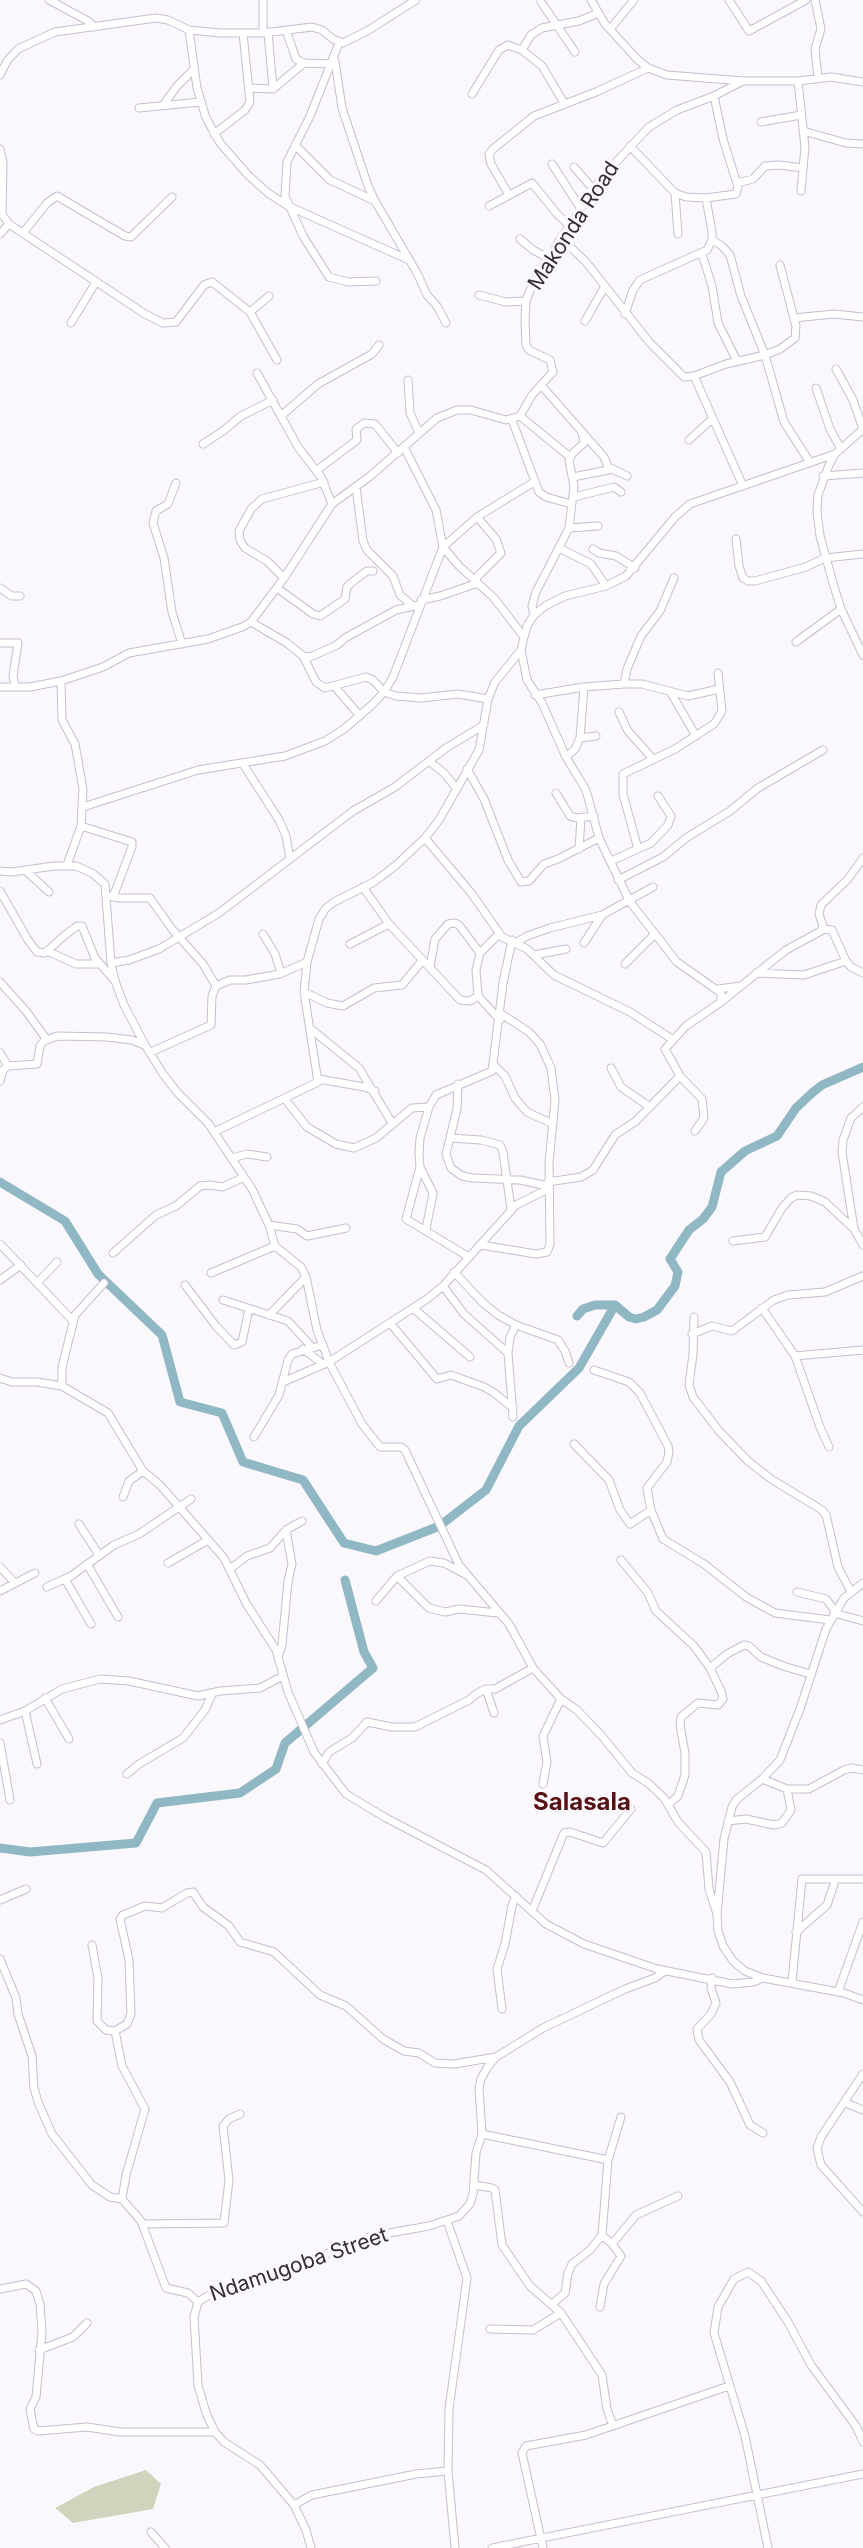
<!DOCTYPE html>
<style>
body{margin:0}
canvas{display:block;background:#fbf8fd}
</style>
<canvas width="863" height="2548"></canvas>
<script>
const context = document.querySelector('canvas').getContext('2d');
context.lineJoin = 'round';
function paint(path, color) { context.fillStyle = color; context.fill(path, 'evenodd'); }
const poly = rows => new Path2D(rows.map(r => 'M' + r).join(''));
function stroke(path, color, width, dash) { context.strokeStyle = color; context.lineWidth = width; context.lineCap = dash ? 'butt' : 'round'; context.setLineDash(dash || []); context.stroke(path); }
function drawText(font, color, halo, rows, align = 'center') {
  context.font = font + ' Inter,sans-serif'; context.lineWidth = 7; context.setLineDash([]); context.textBaseline = 'middle'; context.strokeStyle = halo; context.fillStyle = color; for (const [text, x, y, turn = 0] of rows) {
    context.save(); context.translate(x, y); context.rotate((+turn || 0) * Math.PI / 180); context.textAlign = isNaN(turn) ? turn : align; if (halo) context.strokeText(text, 0, 0); context.fillText(text, 0, 0); context.restore();
  }
}
paint(poly([
 [146,2470,161,2484,153,2509,73,2523,55,2508,94,2487]
]), '#cfd5bd');
stroke(poly([
 [0,1182,65,1221,98,1274,162,1335,180,1402,222,1413,243,1462,303,1480,344,1543,376,1551,437,1527],
 [577,1316,583,1309,595,1305,615,1305,629,1317,636,1319,644,1317,657,1310,675,1286,678,1272,670,1259,689,1230,703,1219,712,1207,721,1172,745,1151,777,1136,796,1108,812,1093,822,1085,863,1067],
 [442,1524,486,1490,519,1426,579,1368,615,1305],
 [0,1848,30,1852,136,1843,157,1803,240,1793,276,1769,285,1743,373,1668,364,1652,345,1580]
]), '#90b8c4', 9);
const minor = poly([
 [49,0,88,21,94,27],
 [263,0,263,33],
 [591,0,605,24,637,59,648,68,667,75,743,81,798,81,831,77,863,82],
 [729,0,749,31,806,0],
 [815,0,821,29,815,49,818,78],
 [541,2,575,52],
 [610,29,634,0],
 [189,30,197,88,206,118,220,143,248,175,268,193,288,206,409,260],
 [286,30,296,59,304,63,332,64],
 [268,32,273,89],
 [339,43,310,116,287,162,285,196,303,236,329,277,348,282,376,281],
 [522,50,531,35,542,28,579,21,598,13],
 [335,61,342,108,368,186,375,201,417,273,427,295,437,306,446,323],
 [0,75,7,61,18,49,55,32,156,18,168,20,189,30,220,33,263,33,312,27,322,30,333,39,343,43,367,31,416,0],
 [798,81,805,147,801,191],
 [249,88,273,89,304,63],
 [472,94,499,50,508,45,522,50,542,66,564,103],
 [164,104,177,86,194,69],
 [139,108,200,102],
 [761,122,801,115],
 [803,131,846,143,863,144],
 [214,134,245,110,250,102,243,33],
 [295,145,330,180,375,201],
 [630,146,675,193,686,197,706,198,736,194,738,187,723,139,714,96],
 [0,149,3,163,2,214,9,224,145,314,163,323,176,322,204,285,212,282,250,312,277,360],
 [552,164,581,209],
 [574,167,594,190],
 [737,183,753,179,765,166,779,165,803,168],
 [675,193,678,234],
 [509,195,491,164,489,154,493,149,534,116,596,92,648,68],
 [489,206,532,183,558,215,569,225],
 [23,233,47,203,57,196,125,236,131,237,172,197],
 [0,234,9,224],
 [561,238,586,262,650,343,684,377,694,376,726,364,765,355,780,349,795,338,796,326,780,265],
 [520,239,533,250,548,258],
 [712,240,722,246,730,255,741,296,765,355,784,422,809,461],
 [702,254,712,286,718,323,737,361],
 [479,295,506,302,526,301],
 [250,312,269,296],
 [625,314,633,290,640,280,707,250,712,240,712,232,706,198],
 [794,318,834,314,863,317],
 [585,321,605,286],
 [71,323,96,282],
 [836,369,853,400,863,429],
 [257,373,298,447,321,477,332,504],
 [694,376,743,486],
 [408,380,410,413,419,433],
 [541,385,604,457,608,467,627,476],
 [816,388,830,429,841,449],
 [282,415,318,384,372,354,379,345],
 [520,416,570,457],
 [512,420,539,492,546,497,571,504],
 [863,429,835,454,829,465,818,495,817,512,820,536,833,583,841,609,863,655],
 [689,440,712,419],
 [203,444,223,431,241,416,273,400],
 [404,447,436,510,443,547,459,566,494,598,524,637],
 [317,470,357,440,356,429,364,423,375,424,398,453],
 [823,476,863,473],
 [573,477,613,469],
 [176,483,168,504,156,511,153,523,164,558,172,612,182,644],
 [356,487,363,541,367,550,393,576,400,595,413,606],
 [574,497,614,487,621,492],
 [569,528,598,526],
 [736,539,739,566,743,578,748,581,755,581,806,567,825,558,863,554],
 [559,548,591,564,606,586],
 [593,549,599,553,616,556,635,568],
 [284,578,267,561,245,548,240,540,239,531,251,509,262,499,324,482],
 [474,580,501,553,496,539,477,517],
 [0,588,12,596,20,596],
 [277,588,313,614,320,616,345,599,347,587,351,583,367,571,373,571],
 [421,600,440,596,478,583],
 [534,615,532,606,536,592,569,528,574,486,569,461,572,454,584,443,582,432],
 [251,622,287,643,303,656,310,657,337,645,345,638,396,610,419,605],
 [796,642,841,609],
 [0,643,18,643,13,676,15,685],
 [303,656,316,682,325,688,366,677,373,680,384,692,396,696,421,698,458,694,488,699],
 [61,681,62,720,75,744,83,789,81,826,67,865],
 [624,684,627,669,641,636,660,611,674,578],
 [0,687,30,687,61,681,103,667,129,653,208,639,242,627,251,622,284,578,332,504,369,477,437,418,457,410,471,410,506,420,520,416,532,395,553,372,550,360,529,350,526,345,525,321,526,301,533,283,561,238,603,176,649,127,677,110,714,96,743,81],
 [335,687,360,716],
 [671,693,696,736],
 [535,695,584,687,624,684,642,684,688,696,719,689],
 [619,712,628,731,653,759],
 [580,738,596,736],
 [566,757,575,749,580,738,584,687],
 [429,761,444,773,456,788],
 [243,764,279,820,286,836,290,859],
 [467,769,484,799,508,860,521,882,529,881,544,864,558,859,599,838],
 [556,793,570,816,577,818,594,816],
 [83,807,198,770,285,756,325,741,344,729,373,704,384,692,393,677,443,547,477,517,534,482],
 [81,826,132,842,132,847,113,897],
 [425,838,472,894,502,937,527,949,554,975,630,1012,672,1039],
 [579,849,581,818],
 [638,849,623,794,623,774,675,749,714,724,722,711,718,673],
 [611,861,651,843,668,825,671,816,658,796],
 [0,871,12,872,54,866,76,866,92,873,105,884,111,963,115,981,124,1005,145,1045,163,1074,177,1092,208,1123,252,1189,269,1225,275,1246,301,1267,306,1277,317,1330,329,1362,362,1424,380,1447,401,1447,405,1450,459,1565,509,1624,533,1668,561,1699,577,1710,601,1735,632,1773,648,1783,664,1798,678,1822,706,1852,709,1889,717,1914],
 [26,871,49,892],
 [618,880,663,857,686,838,730,811,758,788,823,750],
 [363,887,389,924,460,1000,470,1001,478,996],
 [0,891,28,940,37,952,45,953,65,935,77,926,82,926,95,958,114,980],
 [108,896,120,898,150,898,172,929,203,964,216,986],
 [822,929,832,930,846,961,851,967,863,973],
 [263,934,275,954,281,973],
 [499,934,480,953,476,970,478,996,500,1020],
 [517,942,527,936,550,928,602,915,653,887],
 [584,943,602,915],
 [350,944,389,924],
 [47,951,76,964,99,964],
 [534,955,566,949],
 [111,963,129,960,159,949,219,913,353,811,395,787,446,748,484,725],
 [625,964,655,934],
 [430,967,435,939,448,924,455,923,459,925,480,953],
 [756,973,804,975,846,961],
 [0,982,26,1011,47,1040],
 [718,989,741,986],
 [304,992,327,1003,343,1006,374,988,402,985,422,961],
 [721,1002,786,950,821,931,823,926,819,914,821,905,848,879,863,858],
 [311,1029,359,1068,392,1123],
 [151,1052,211,1025,212,996,216,986,230,980,246,980,280,974,307,962],
 [0,1053,8,1066],
 [494,1065,505,1076,515,1098,527,1112,553,1124],
 [611,1068,621,1087,650,1107],
 [319,1079,364,1087,375,1091],
 [0,1081,3,1070,8,1066,37,1064,40,1046,44,1041,57,1036,107,1037,132,1040,144,1045],
 [458,1084,457,1109,446,1154,451,1168,462,1176,473,1178,520,1180,548,1186],
 [285,1099,307,1127,336,1144,354,1148,376,1138,412,1108,429,1107],
 [863,1107,851,1118,843,1140,842,1152,854,1229,863,1245],
 [695,1131,704,1118,702,1099,680,1076,665,1049,686,1026,721,1002,721,993,677,962,630,902,599,838,586,790,566,757,542,703,527,680,521,650,524,637,527,626,534,615,545,606,565,596,606,586,626,576,675,517,690,504,835,454],
 [214,1132,318,1082,304,992,307,962,319,919,326,908,334,902,374,882,395,866,425,838,439,820,479,750,488,699,495,682,521,650],
 [450,1138,481,1140,500,1145,503,1152,511,1209],
 [232,1158,247,1154,267,1157],
 [420,1167,406,1219,469,1257],
 [548,1182,581,1177,593,1170,615,1135,636,1121,680,1076],
 [269,1225,297,1229,307,1236,346,1228],
 [426,1229,433,1193,420,1167,419,1153,420,1138,429,1107,436,1095,492,1071,503,983,512,940],
 [733,1241,765,1237,782,1208,791,1198,797,1195,811,1196,825,1202,854,1229],
 [0,1244,73,1321],
 [481,1245,536,1254,547,1252,550,1244,549,1163,555,1100,551,1068,540,1044,529,1032,500,1013],
 [113,1253,156,1215,176,1206,200,1186,210,1185,223,1187,244,1177],
 [454,1272,482,1302,498,1315,516,1325,558,1340,565,1351,569,1363],
 [211,1273,275,1246],
 [0,1280,21,1265],
 [37,1283,57,1262],
 [185,1285,216,1326,234,1345,242,1342,249,1309],
 [443,1286,464,1314,508,1353],
 [223,1300,288,1321,312,1347],
 [413,1308,470,1357],
 [762,1308,795,1356,863,1350],
 [269,1315,306,1277],
 [694,1317,693,1354,689,1385,693,1397,719,1431,748,1461,771,1479,822,1510,826,1515,838,1567,851,1592],
 [390,1323,437,1379,451,1375,484,1387,493,1392,513,1408],
 [692,1334,712,1326,732,1331,774,1300,788,1295,825,1292,863,1276],
 [303,1349,323,1364],
 [795,1356,820,1427,829,1447],
 [594,1370,629,1382,640,1393,668,1446,669,1452,667,1462,647,1488,651,1510,663,1539,704,1564,746,1597,775,1613,830,1620],
 [0,1378,12,1382,37,1382,62,1386,108,1413,143,1471,160,1485,224,1558,246,1603,276,1650,288,1692,314,1752,346,1794,386,1818,486,1870,546,1924,584,1944,657,1969,732,1984,753,1982,763,1978],
 [283,1382,329,1362,427,1299,443,1286,516,1205,548,1189],
 [62,1386,62,1367,75,1315,104,1283],
 [513,1417,508,1353,510,1337,516,1325],
 [254,1437,279,1395,288,1360,292,1354,323,1345],
 [574,1444,609,1480,620,1510,630,1524,651,1510],
 [123,1497,129,1481,143,1471],
 [79,1524,99,1555],
 [621,1560,648,1593,656,1611,694,1646,710,1668,721,1691,723,1699,718,1705,698,1703,681,1717,680,1725,685,1753,685,1775,678,1796,668,1805],
 [168,1563,208,1540],
 [87,1564,118,1617],
 [0,1567,15,1583],
 [230,1569,247,1556,270,1548,286,1530,302,1521],
 [397,1576,429,1608,445,1612,459,1609,498,1613],
 [65,1579,91,1624],
 [863,1583,844,1598,826,1629,800,1709,780,1760,762,1779,736,1800,732,1807,724,1839,717,1914,718,1931,723,1946,733,1961,745,1971,763,1978,844,1993,863,2000],
 [47,1587,71,1576,114,1545,139,1534,191,1499],
 [0,1591,35,1573],
 [797,1592,826,1599,835,1611],
 [376,1601,397,1576,430,1561,444,1563,465,1574],
 [834,1613,863,1621],
 [278,1657,282,1645,288,1581,292,1564,286,1530],
 [710,1668,727,1654,744,1645,749,1646,761,1657,783,1666,810,1674],
 [486,1689,494,1713],
 [45,1698,69,1739],
 [25,1711,37,1764],
 [0,1720,25,1711,62,1689,100,1679,129,1681,198,1696,220,1691,260,1688,283,1676],
 [0,1743,10,1800],
 [322,1764,329,1752,352,1738,367,1722,392,1727,415,1727,469,1700,476,1694,486,1689,495,1689,533,1668],
 [127,1774,139,1764,183,1738,205,1710,212,1694],
 [762,1779,787,1789,809,1789,844,1770,852,1768,863,1770],
 [543,1784,547,1762,543,1736,561,1699],
 [728,1821,746,1819,774,1825,782,1823,791,1810,787,1789],
 [0,1900,26,1889],
 [532,1911,564,1833,570,1832,603,1843,631,1809],
 [796,1932,827,1905,835,1881],
 [92,1945,98,1978,97,2021,106,2030,115,2031],
 [0,1959,16,1998,18,2014,32,2056,34,2088,38,2102,52,2134,92,2185,110,2197,122,2199,141,2221,166,2288,188,2293,198,2302],
 [712,1978,711,1988,716,2003,711,2014,697,2029,699,2040,730,2082,750,2125,763,2133],
 [792,1982,802,1879,863,1879],
 [838,1992,863,1922],
 [502,2009,497,1969,505,1944,512,1906,516,1896],
 [863,2074,821,2137,817,2148,821,2165,863,2212],
 [846,2103,863,2110],
 [482,2134,608,2160],
 [474,2185,492,2188,495,2190,502,2245,530,2286,561,2313,602,2375,607,2409,613,2426],
 [122,2199,126,2175,145,2109,122,2066,115,2031,127,2024,131,2014,129,1960,120,1919,123,1915,145,1906,162,1908,187,1893,193,1892,203,1907,229,1926,240,1942,274,1952,320,1995,346,2006,383,2039,404,2051,419,2053,435,2063,454,2064,496,2057],
 [447,2221,467,2278,449,2409,448,2471,455,2548],
 [143,2224,224,2223,229,2180,223,2126,229,2119,240,2114],
 [612,2244,636,2215,678,2196],
 [0,2289,26,2284,36,2291,40,2304,42,2332,36,2397,30,2409,34,2429,38,2431,87,2427,120,2432,215,2432],
 [198,2302,209,2295,265,2278,372,2236,429,2226,459,2216,470,2204,473,2194,476,2153,482,2134,479,2088,481,2079,487,2068,496,2057,543,2028,625,1989,655,1978,665,1971],
 [198,2302,194,2317,198,2385,206,2413,215,2432,224,2442,260,2465,294,2505,306,2530,311,2548],
 [552,2304,565,2293,568,2273,572,2264,590,2250,602,2235,608,2160,621,2117],
 [600,2307,604,2284,621,2256,612,2244,602,2235],
 [490,2329,533,2330,561,2313],
 [39,2350,73,2337,87,2323],
 [294,2505,312,2495,416,2474,448,2471],
 [151,2532,165,2548],
 [492,2548,863,2474],
 [543,2548,522,2453,526,2446,586,2435,729,2386],
 [768,2548,745,2436,714,2333,718,2307,734,2279,748,2272,761,2281,788,2322,811,2365,856,2426,863,2442]
]);
stroke(minor, '#c9bdd1', 9);
stroke(minor, '#fff', 7);
drawText('21px', '#332e36', '#fbf8fd', [
 ["Makonda Road",574,226,-57],
 ["Ndamugoba Street",299,2265,-19]
]);
drawText('bold 24px', '#561114', '#fbf8fd', [
 ["Salasala",582,1803]
]);
</script>
